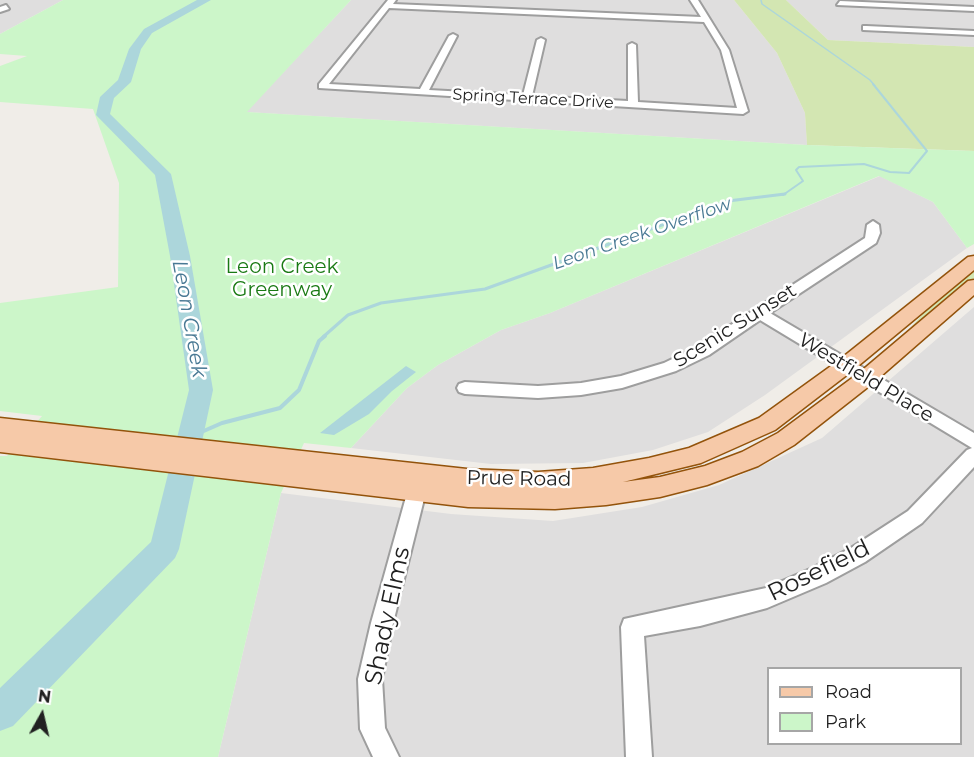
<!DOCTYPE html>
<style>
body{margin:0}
#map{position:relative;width:974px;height:757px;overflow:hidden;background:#f0ede8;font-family:Montserrat,sans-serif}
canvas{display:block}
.legend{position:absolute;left:767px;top:667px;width:195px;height:78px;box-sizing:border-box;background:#fff;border:2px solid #a6a6a6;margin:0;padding:8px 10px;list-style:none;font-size:18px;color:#212121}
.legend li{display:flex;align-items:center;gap:12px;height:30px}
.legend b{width:30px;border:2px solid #a6a6a6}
.north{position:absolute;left:12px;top:685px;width:60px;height:60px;-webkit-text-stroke:4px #fff;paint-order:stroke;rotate:8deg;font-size:16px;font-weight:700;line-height:24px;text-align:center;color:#212121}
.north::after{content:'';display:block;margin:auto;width:21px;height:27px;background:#212121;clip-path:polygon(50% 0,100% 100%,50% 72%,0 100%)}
</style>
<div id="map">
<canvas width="974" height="757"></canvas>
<ul class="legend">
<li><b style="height:8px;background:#f6c9a8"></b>Road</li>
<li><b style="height:16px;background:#ccf6c9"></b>Park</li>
</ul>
<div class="north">N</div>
</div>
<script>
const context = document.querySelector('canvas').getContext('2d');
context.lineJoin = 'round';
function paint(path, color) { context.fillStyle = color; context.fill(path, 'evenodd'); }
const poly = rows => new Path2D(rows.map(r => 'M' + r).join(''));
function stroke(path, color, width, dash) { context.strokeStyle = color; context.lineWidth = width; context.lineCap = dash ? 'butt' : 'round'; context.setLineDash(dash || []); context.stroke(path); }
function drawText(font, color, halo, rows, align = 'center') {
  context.font = font + ' Montserrat,sans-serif'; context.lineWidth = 5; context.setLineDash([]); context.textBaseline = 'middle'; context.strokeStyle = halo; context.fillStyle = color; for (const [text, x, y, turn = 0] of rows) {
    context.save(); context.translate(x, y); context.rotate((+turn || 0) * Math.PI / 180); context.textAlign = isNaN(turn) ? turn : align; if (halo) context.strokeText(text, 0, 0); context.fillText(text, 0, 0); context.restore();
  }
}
paint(poly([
 [0,0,63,0,0,34],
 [351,0,734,0,777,53,805,113,807,145,246,112],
 [786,0,974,0,974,47,828,40],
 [880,176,933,202,967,248,765,395,708,432,653,450,583,463,491,464,351,448,407,388,438,365,501,330,550,313],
 [974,307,974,757,218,757,281,493,451,514,553,521,642,507,719,485,822,438],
 [768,668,960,668,960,744,768,744]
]), '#dfdede');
paint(poly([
 [734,0,786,0,828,40,974,47,974,151,807,145,805,113,777,53],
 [974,270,974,278,911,327,936,300]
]), '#d3e6b2');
paint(poly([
 [63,0,351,0,247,112,807,145,974,151,974,244,967,248,933,202,879,176,550,313,501,330,438,365,407,388,351,448,304,443,281,493,218,757,0,757,0,456,7,456,42,416,0,411,0,303,118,287,119,183,93,109,0,102,0,66,27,56,0,54,0,34]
]), '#ccf6c9');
paint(poly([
 [406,366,416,372,392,391,369,414,334,435,320,433]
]), '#acd6db');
stroke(poly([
 [761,0,762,4,870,80,875,86]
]), '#acd6db', 1.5);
stroke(poly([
 [783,195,803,181,796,170,799,167,864,164,890,172,909,173,927,151,873,84]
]), '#acd6db', 2);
stroke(poly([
 [323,337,348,315,381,303,485,289,728,201,785,194]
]), '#acd6db', 3);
stroke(poly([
 [190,437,222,423,280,408,299,390,319,341,325,336]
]), '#acd6db', 4);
paint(poly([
 [197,0,211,0,152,33,141,49,131,82,114,98,110,114,171,174,190,256,213,390,179,549,175,558,13,726,0,731,0,688,151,542,189,390,170,256,155,175,96,115,100,97,118,80,129,49,144,29,197,0]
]), '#acd6db');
const minor = poly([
 [388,0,396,0,393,4,701,17,690,0,698,0,729,50,748,111,743,114,319,88,319,84,388,0],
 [389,8,704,22,721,50,737,108,638,102,636,45,632,43,628,45,628,101,532,96,545,40,541,38,537,40,523,95,429,90,457,36,453,34,449,36,420,89,329,84,389,8],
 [840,1,974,7,974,11,837,5,840,1],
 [6,5,9,9,0,12,0,7,6,5],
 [866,26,974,31,974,35,863,30,863,26,866,26],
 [873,221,879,225,880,233,876,243,770,313,974,433,974,467,922,523,865,562,826,583,767,608,700,626,644,636,652,757,626,757,621,627,624,619,766,588,810,569,851,548,908,511,967,450,972,448,760,320,709,355,676,371,622,388,581,395,538,398,465,394,459,392,457,388,459,384,465,382,538,386,581,383,621,376,664,363,697,347,865,238,867,225,873,221],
 [420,471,427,474,429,479,393,623,382,679,385,728,399,757,373,757,360,729,358,679,371,623,411,479,413,474,420,471]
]);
const major = poly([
 [974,256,974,270,852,371,775,430,701,463,623,482,660,477,705,466,742,452,778,433,859,373,968,281,974,280,974,295,873,383,794,445,758,466,707,485,660,497,606,505,555,509,468,507,0,452,0,418,467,469,538,472,593,468,649,458,689,448,759,418,838,361,968,257,974,256]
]);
stroke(minor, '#9e9e9e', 4);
stroke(major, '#93530b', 3);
paint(minor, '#fff');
paint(major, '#f6c9a8');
drawText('16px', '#212121', '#fff', [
 ["Spring Terrace Drive",533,99,3]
]);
drawText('italic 18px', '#497994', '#fff', [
 ["Leon Creek Overflow",642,234,-19]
]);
drawText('20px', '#1a7a14', '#fff', [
 ["Leon Creek",282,267],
 ["Greenway",282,290]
]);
drawText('20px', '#212121', '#fff', [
 ["Scenic Sunset",735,326,-32],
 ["Westfield Place",866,378,31],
 ["Prue Road",519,479,1]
]);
drawText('italic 21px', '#497994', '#fff', [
 ["Leon Creek",189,319,80]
]);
drawText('24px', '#212121', '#fff', [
 ["Rosefield",819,571,-26],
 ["Shady Elms",388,616,-78]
]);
</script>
